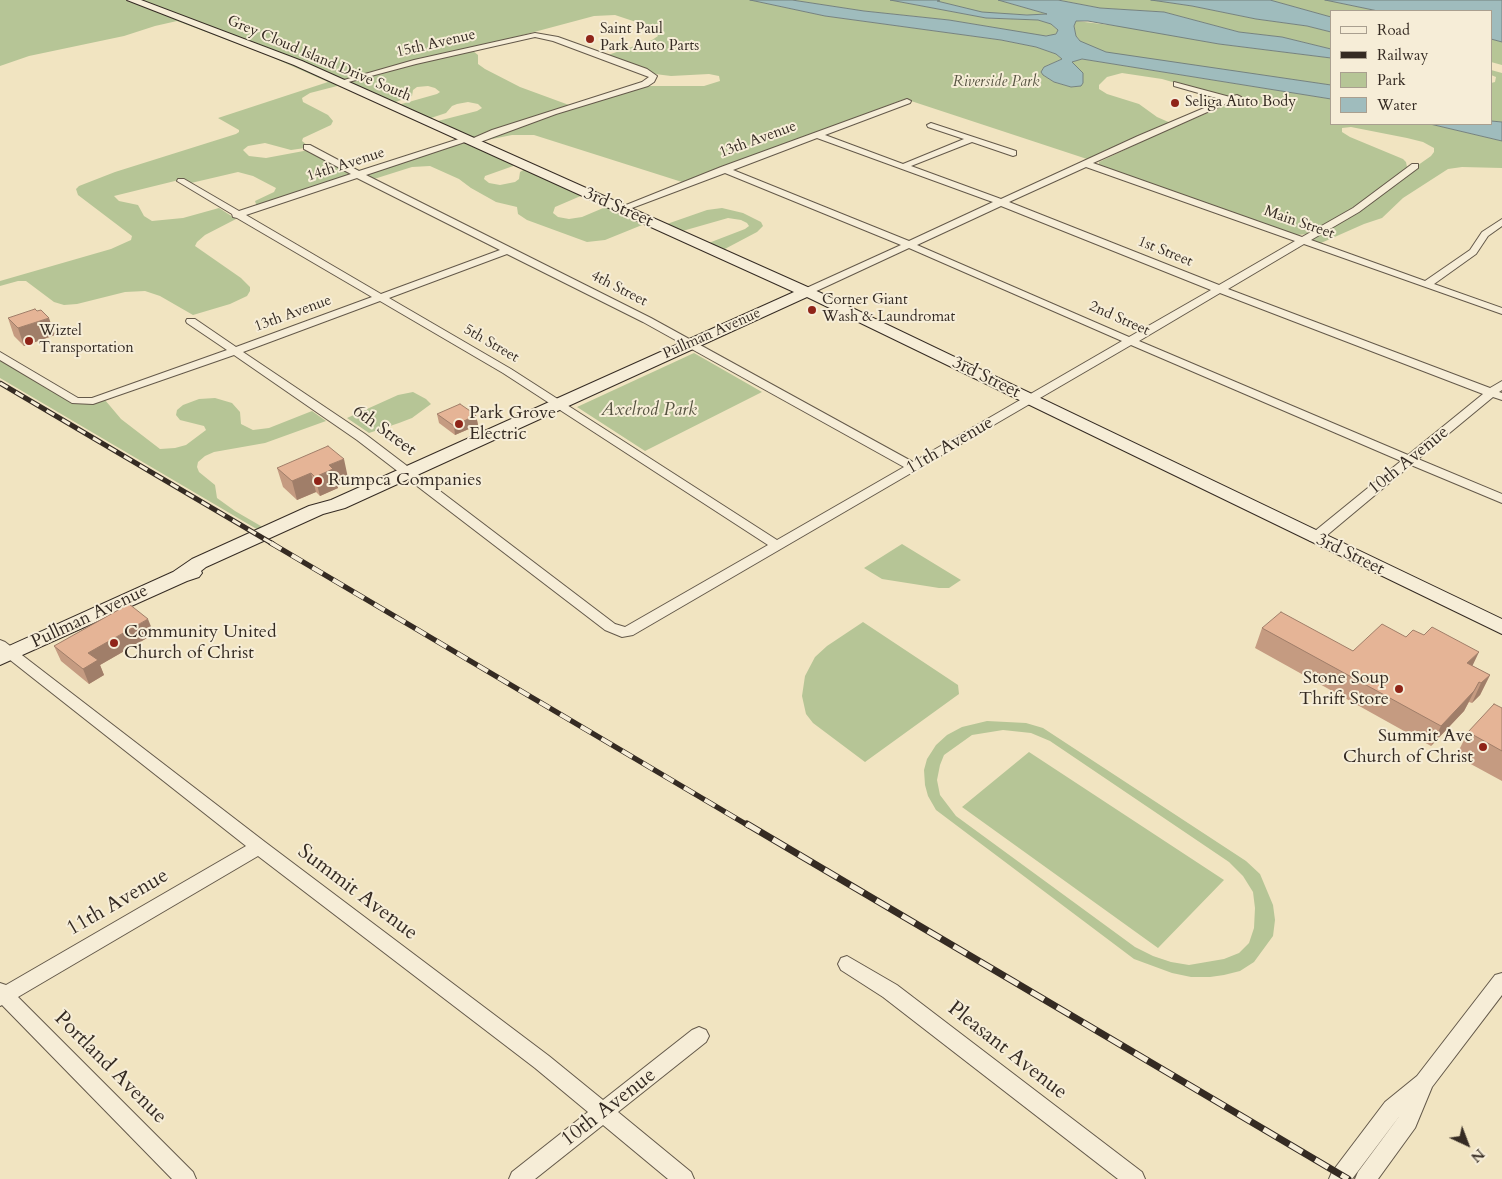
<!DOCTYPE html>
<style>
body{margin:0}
#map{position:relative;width:1502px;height:1179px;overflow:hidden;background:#f1e4c1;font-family:Cardo,serif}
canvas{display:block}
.legend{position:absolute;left:1330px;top:10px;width:162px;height:115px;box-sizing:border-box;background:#f6edd7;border:1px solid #a99f8f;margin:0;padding:6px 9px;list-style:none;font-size:15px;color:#352b23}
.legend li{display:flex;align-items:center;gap:10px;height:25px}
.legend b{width:25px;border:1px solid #a99f8f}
.north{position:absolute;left:1442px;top:1119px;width:50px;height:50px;-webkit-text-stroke:4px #f6edd7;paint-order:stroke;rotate:137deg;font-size:14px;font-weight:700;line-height:20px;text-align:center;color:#352b23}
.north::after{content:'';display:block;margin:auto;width:18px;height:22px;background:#352b23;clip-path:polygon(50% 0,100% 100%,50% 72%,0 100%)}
</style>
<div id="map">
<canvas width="1502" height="1179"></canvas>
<ul class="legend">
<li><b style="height:6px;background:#f6edd7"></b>Road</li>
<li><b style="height:6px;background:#352b23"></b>Railway</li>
<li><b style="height:14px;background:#b6c596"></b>Park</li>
<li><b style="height:14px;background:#9fbcbd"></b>Water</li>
</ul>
<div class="north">N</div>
</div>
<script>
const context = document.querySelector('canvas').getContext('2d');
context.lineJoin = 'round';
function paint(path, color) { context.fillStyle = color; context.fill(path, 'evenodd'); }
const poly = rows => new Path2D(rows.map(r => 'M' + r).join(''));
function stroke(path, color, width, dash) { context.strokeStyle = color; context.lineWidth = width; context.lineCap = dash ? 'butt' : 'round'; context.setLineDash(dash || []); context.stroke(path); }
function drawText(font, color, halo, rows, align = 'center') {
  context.font = font + ' Cardo,serif'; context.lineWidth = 4; context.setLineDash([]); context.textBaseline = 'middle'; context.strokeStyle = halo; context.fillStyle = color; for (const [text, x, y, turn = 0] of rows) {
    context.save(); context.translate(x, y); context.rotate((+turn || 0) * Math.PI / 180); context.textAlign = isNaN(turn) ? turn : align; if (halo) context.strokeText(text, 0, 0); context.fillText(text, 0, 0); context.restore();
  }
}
paint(poly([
 [0,0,126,0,274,55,341,85,310,93,302,98,303,102,328,115,333,121,331,125,303,138,302,141,307,145,303,147,305,148,291,150,265,143,248,146,243,150,249,156,266,158,309,150,353,175,257,207,255,201,274,192,276,188,253,176,238,172,191,183,183,179,114,196,119,201,138,205,144,216,152,221,183,218,219,208,236,219,205,235,197,242,195,246,241,278,250,287,250,291,247,296,230,304,193,315,160,296,145,291,125,292,77,304,64,305,54,302,26,281,18,281,0,286,0,281,111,249,131,240,132,236,78,195,76,189,79,186,115,172,236,134,239,132,239,130,218,118,328,82,267,55,177,21,155,26,124,36,29,56,0,66],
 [139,0,750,0,825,16,1001,40,1036,47,1056,54,1062,59,1044,67,1041,72,1043,75,1054,82,1071,87,1080,86,1083,83,1083,73,1072,62,1082,59,1331,99,1331,124,1430,124,1502,141,1502,168,1462,167,1448,169,1403,198,1382,218,1364,224,1321,243,1314,241,1314,237,1376,198,1404,175,1431,156,1434,152,1434,148,1423,142,1407,138,1351,127,1342,128,1342,132,1350,137,1403,159,1406,162,1407,167,1363,204,1309,234,1296,235,1099,165,1099,162,1160,133,1243,98,1236,95,1228,98,1162,79,1122,73,1107,77,1099,85,1099,89,1107,94,1139,104,1157,117,1173,124,1131,139,1087,159,905,99,682,182,534,135,512,135,482,141,485,138,498,132,632,88,641,86,704,86,720,81,719,76,709,74,671,76,655,74,605,56,652,40,658,36,654,29,642,24,615,15,594,16,478,47,413,61,344,80,267,47],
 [792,0,890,0,986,18,1038,20,1051,24,1059,31,1054,35,1044,36,949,20,864,11],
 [940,0,998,0,1047,14,1030,15,984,13,937,1],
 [1059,0,1151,0,1192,6,1256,19,1307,26,1331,32,1331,49,1282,37,1239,32,1164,12,1100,8],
 [1270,0,1325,0,1378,11,1331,11,1331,17],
 [1076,21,1127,27,1219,44,1331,58,1331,85,1112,54,1090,47,1080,41,1076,36,1074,26],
 [1491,39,1502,42,1502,65,1491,62],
 [473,51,478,55,478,64,485,69,520,87,569,105,471,138,434,122,477,111,482,108,478,104,468,102,457,104,452,106,446,113,428,119,398,105,437,94,440,92,435,88,428,86,417,87,413,90,412,96,393,103,349,82,410,65],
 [1491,70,1502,73,1502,122,1491,121,1491,83,1495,82,1496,77,1491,75],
 [461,142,516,165,485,176,484,179,489,183,500,185,515,182,519,179,520,172,525,169,583,195,555,207,553,213,558,217,569,219,582,217,608,206,647,223,605,240,587,242,527,220,518,214,517,207,496,202,471,188,459,179,430,166,412,167,374,179,369,176,370,173],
 [722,208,743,213,761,222,763,226,757,232,721,251,706,244,745,229,749,226,747,223,741,220,728,218,679,232,664,225,707,210],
 [694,353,762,392,645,451,577,407],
 [0,359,73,404,88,404,105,400,121,419,160,449,175,448,186,445,206,430,204,426,180,420,176,415,177,410,183,405,199,399,215,398,232,403,240,412,241,424,253,430,269,428,312,411,326,421,265,443,214,452,205,456,198,462,197,467,199,472,215,485,217,498,235,511,266,529,260,531,0,378],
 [413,392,426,399,431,404,412,418,399,423,369,433,347,418,398,395],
 [902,544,961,580,949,588,939,588,882,579,864,568],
 [863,622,958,685,959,694,865,762,813,723,806,714,802,696,805,676,815,657,827,646],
 [987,721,1026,723,1043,728,1246,861,1260,874,1273,905,1275,920,1273,936,1254,962,1240,971,1224,975,1210,977,1191,977,1172,973,1134,959,936,810,928,796,925,785,924,770,927,759,936,745,947,735,962,727],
 [1003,730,1031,733,1050,741,1229,862,1243,876,1253,892,1255,908,1254,928,1249,943,1239,953,1224,959,1189,965,1171,962,1153,956,1135,947,956,816,940,795,937,780,940,765,944,755,972,735],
 [1029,752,1224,880,1158,948,962,807]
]), '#b6c596');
const water = poly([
 [750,0,792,0,864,11,949,20,1046,36,1056,34,1058,30,1051,24,1038,20,986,18,890,0,940,0,937,1,982,12,1027,15,1047,14,998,0,1058,0,1100,8,1164,12,1239,32,1282,37,1331,49,1331,58,1219,44,1088,21,1076,21,1074,26,1076,36,1080,41,1106,52,1331,85,1331,99,1082,59,1072,62,1083,73,1083,83,1081,86,1071,87,1054,82,1043,75,1041,72,1044,67,1062,59,1056,54,1036,47,1001,40,825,16,750,0],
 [1151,0,1270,0,1331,17,1331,32,1307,26,1256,19,1192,6,1151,0],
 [1325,0,1502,0,1502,42,1491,39,1491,11,1378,11,1325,0],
 [1491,121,1502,122,1502,141,1430,124,1491,124,1491,121]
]);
paint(water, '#9fbcbd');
stroke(water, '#75827f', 1);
const street = poly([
 [535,33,558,37,647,69,657,76,654,82,648,86,556,114,472,145,468,142,469,140,492,130,642,82,649,77,553,41,535,37,416,64,341,84,337,82,414,60,535,33],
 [1174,82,1230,97,1237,95,1241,97,1093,163,1302,237,1353,208,1412,164,1418,164,1418,168,1359,212,1311,240,1425,281,1470,250,1482,232,1502,219,1502,226,1488,236,1476,254,1434,284,1502,308,1502,314,1304,244,1228,289,1490,388,1502,381,1502,390,1499,392,1502,393,1502,400,1493,397,1418,459,1502,494,1502,503,1411,465,1320,541,1310,541,1308,538,1310,535,1401,461,1131,345,633,635,622,637,605,630,357,440,234,355,93,404,72,403,0,360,0,352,78,398,92,398,227,350,187,323,186,321,187,319,195,319,236,347,372,297,237,218,233,217,232,214,177,181,178,179,184,179,239,211,351,174,304,149,304,145,310,145,359,171,465,137,468,137,468,141,366,175,651,318,913,462,1122,341,909,248,810,294,802,294,802,290,901,245,725,173,624,211,618,211,616,209,721,167,907,99,911,101,910,103,825,135,903,164,964,139,928,127,927,125,931,123,1016,151,1016,155,1013,156,972,142,911,166,1001,199,1138,136,1223,100,1174,86,1174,82],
 [817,138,987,200,993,202,909,241,733,170,817,138],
 [1086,167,1295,241,1219,285,1009,202,1086,167],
 [357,178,500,250,381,294,246,215,357,178],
 [1001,206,1211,290,1129,337,917,245,1001,206],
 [507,254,643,322,904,467,777,540,511,369,389,298,507,254],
 [1220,293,1483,394,1408,455,1139,341,1220,293],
 [380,301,503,373,768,545,625,627,615,624,365,434,243,352,380,301],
 [0,640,5,642,265,842,549,1056,603,1100,692,1030,699,1027,706,1030,709,1036,706,1042,618,1112,691,1172,694,1179,668,1179,603,1125,535,1179,509,1179,512,1172,588,1112,535,1068,258,856,18,997,193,1172,196,1179,172,1179,2,1005,0,1006,0,983,6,985,246,846,0,652,0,640],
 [847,956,897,985,1142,1172,1145,1179,1118,1179,883,997,841,970,838,964,841,958,847,956],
 [1502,973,1502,995,1432,1087,1415,1128,1378,1179,1355,1179,1358,1172,1401,1114,1352,1179,1329,1179,1332,1172,1385,1102,1417,1076,1495,975,1502,973]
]);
const secondary = poly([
 [127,0,141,0,302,61,821,293,1502,619,1502,634,807,297,345,508,323,514,206,567,201,571,202,573,199,577,187,581,0,665,0,650,173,572,192,559,309,506,331,500,794,292,294,65,127,0]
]);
stroke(street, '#64594a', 2);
stroke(secondary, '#352b23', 2);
paint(street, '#f6edd7');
paint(secondary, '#f6edd7');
const railFar2 = poly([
 [0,383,273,544]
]);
const railFar1 = poly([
 [271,543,749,826]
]);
const rail = poly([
 [747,824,1348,1179]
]);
stroke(railFar2, '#352b23', 5);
stroke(railFar1, '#352b23', 5.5);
stroke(rail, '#352b23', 7);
stroke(railFar2, '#f6edd7', 3, [9]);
stroke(railFar1, '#f6edd7', 4, [12]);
stroke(rail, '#f6edd7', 5, [15]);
paint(poly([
 [8,318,55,335,24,346,14,336],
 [437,414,476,415,478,425,455,435,439,423],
 [277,468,348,478,337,483,338,488,320,496,316,492,297,500,283,487],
 [1262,628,1353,651,1406,637,1473,666,1490,675,1480,695,1472,703,1469,702,1464,711,1431,746,1255,648],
 [154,634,100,665,104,675,89,684,61,661,54,646],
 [1502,708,1502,781,1456,756,1468,732]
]), '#c59b81');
paint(poly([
 [49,318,55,335,24,346,18,328],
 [476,415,478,425,455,435,454,426],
 [344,459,348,478,337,483,338,488,320,496,315,477,329,465],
 [311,473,316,492,297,500,292,481],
 [148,619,154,634,100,665,104,675,89,684,83,669,88,653],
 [1479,652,1470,671,1467,663],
 [1490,675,1480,695,1472,703,1481,683],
 [1479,682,1464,711,1431,746,1441,726]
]), '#a07e69');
const building = poly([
 [35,309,37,311,41,310,49,318,18,328,8,318,35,309],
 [460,404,476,415,454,426,437,414,460,404],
 [328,446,344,459,329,465,333,469,315,477,311,473,292,481,277,468,328,446],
 [129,604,148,619,88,653,98,660,83,669,54,646,129,604],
 [1281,612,1353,651,1382,624,1406,637,1413,630,1424,635,1432,627,1479,652,1467,663,1490,675,1481,683,1479,682,1474,691,1441,726,1262,628,1281,612],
 [1494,704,1502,708,1502,751,1468,732,1494,704]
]);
paint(building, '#e5b496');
stroke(building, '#a07e69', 1);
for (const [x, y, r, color] of [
 [590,39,5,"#8f2418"],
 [1175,103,5,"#8f2418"],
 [812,310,5,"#8f2418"],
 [29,341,5,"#8f2418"],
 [459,424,5,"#8f2418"],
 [318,481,5,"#8f2418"],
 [114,643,5,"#8f2418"],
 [1399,689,5,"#8f2418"],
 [1483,747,5,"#8f2418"]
]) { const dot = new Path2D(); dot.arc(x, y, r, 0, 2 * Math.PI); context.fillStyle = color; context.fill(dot); stroke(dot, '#f6edd7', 2); }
drawText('15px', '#352b23', '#f6edd7', [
 ["Saint Paul",600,30],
 ["Park Auto Parts",600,47],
 ["Seliga Auto Body",1185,103],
 ["Corner Giant",822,301],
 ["Wash & Laundromat",822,318],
 ["Wiztel",39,332],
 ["Transportation",39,349]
], 'left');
drawText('15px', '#352b23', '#f6edd7', [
 ["15th Avenue",436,44,-13],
 ["Grey Cloud Island Drive South",319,59,23],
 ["13th Avenue",758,140,-20],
 ["14th Avenue",346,165,-18],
 ["Main Street",1299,223,19],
 ["1st Street",1165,252,22],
 ["4th Street",619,289,27],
 ["13th Avenue",293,314,-20],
 ["2nd Street",1119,319,24],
 ["Pullman Avenue",712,334,-24],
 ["5th Street",491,344,30]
]);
drawText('italic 15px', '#555240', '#f6edd7', [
 ["Riverside Park",996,83]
]);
drawText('18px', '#352b23', '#f6edd7', [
 ["3rd Street",618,208,24],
 ["3rd Street",986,378,26],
 ["6th Street",384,431,36],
 ["11th Avenue",950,446,-30],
 ["10th Avenue",1409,461,-39],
 ["3rd Street",1350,555,26],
 ["Pullman Avenue",90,617,-25]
]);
drawText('italic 18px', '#555240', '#f6edd7', [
 ["Axelrod Park",649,411]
]);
drawText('18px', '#352b23', '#f6edd7', [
 ["Park Grove",469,414],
 ["Electric",469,435],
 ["Rumpca Companies",328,481],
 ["Community United",124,633],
 ["Church of Christ",124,654],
 ["Stone Soup",1389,679,"right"],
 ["Thrift Store",1389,700,"right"],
 ["Summit Ave",1473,737,"right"],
 ["Church of Christ",1473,758,"right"]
], 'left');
drawText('21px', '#352b23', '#f6edd7', [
 ["Summit Avenue",357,893,37],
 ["11th Avenue",118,903,-30],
 ["Pleasant Avenue",1007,1051,38],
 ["Portland Avenue",110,1068,45],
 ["10th Avenue",609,1108,-38]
]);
</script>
